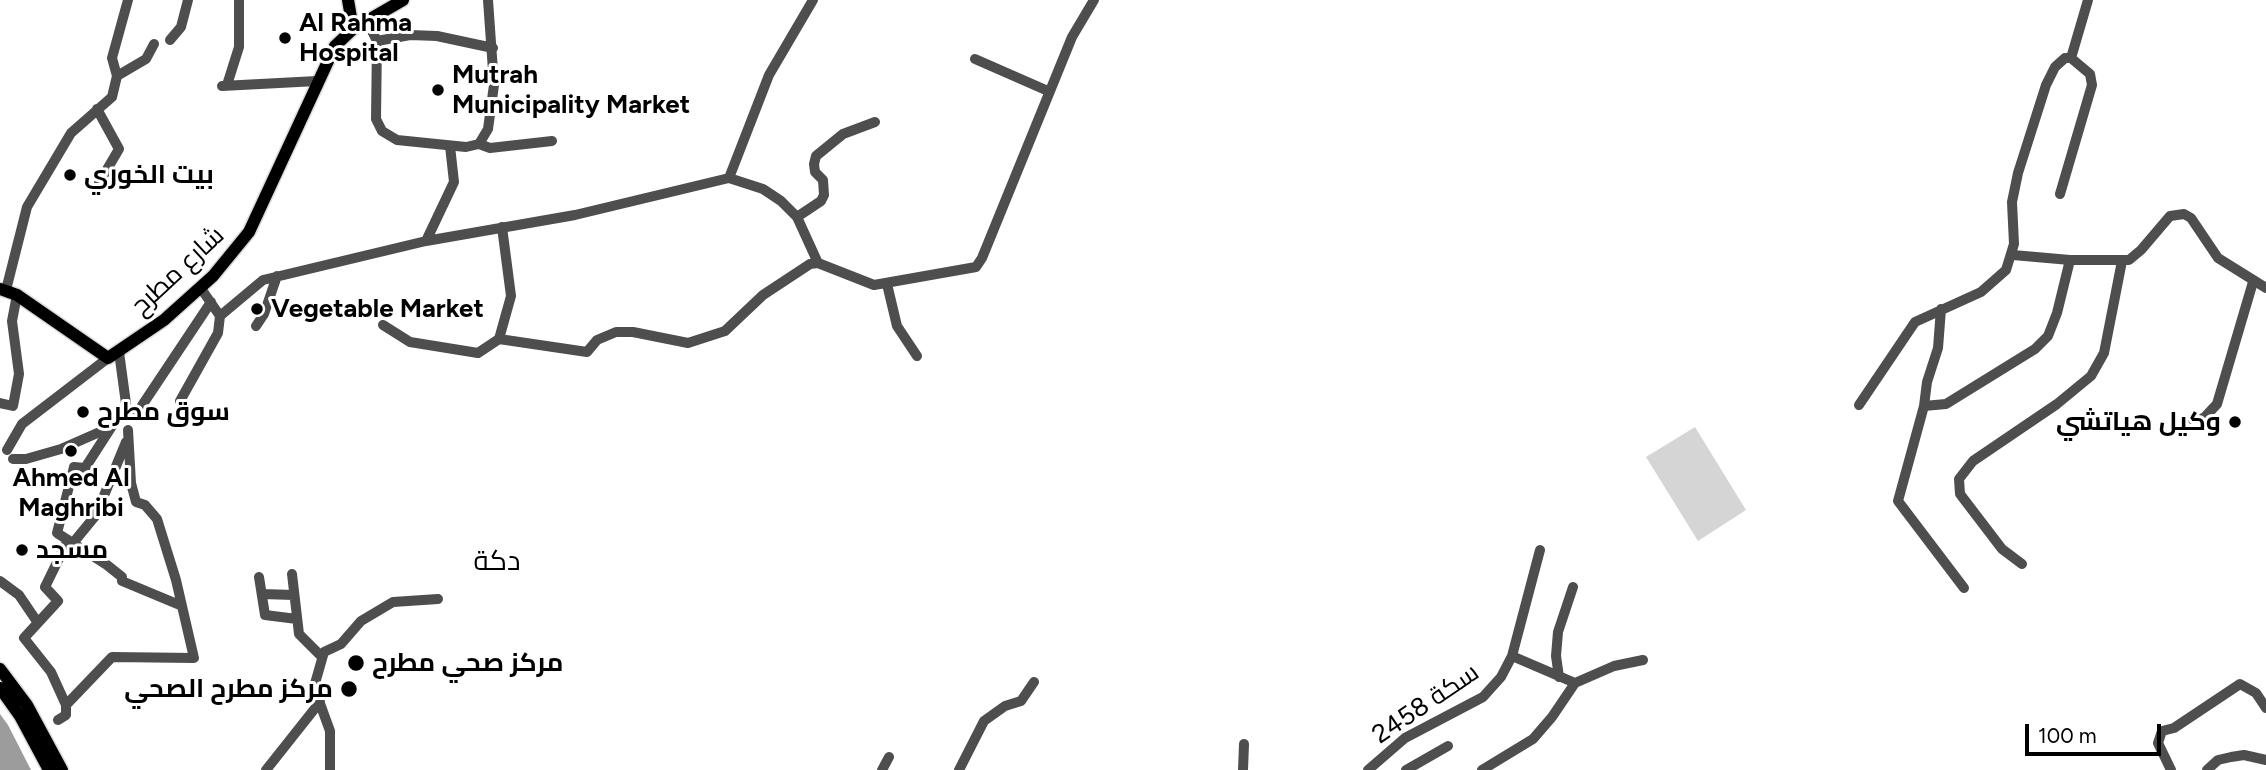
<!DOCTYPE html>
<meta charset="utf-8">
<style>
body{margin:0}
#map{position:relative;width:2266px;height:770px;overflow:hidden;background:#fff;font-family:Figtree,sans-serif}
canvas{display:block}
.scale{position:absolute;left:2025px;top:724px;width:136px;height:32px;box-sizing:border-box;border:4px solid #000;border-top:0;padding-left:9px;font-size:21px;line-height:24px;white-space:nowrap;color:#000;-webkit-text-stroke:5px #fff;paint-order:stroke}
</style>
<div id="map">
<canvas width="2266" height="770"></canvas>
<div class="scale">100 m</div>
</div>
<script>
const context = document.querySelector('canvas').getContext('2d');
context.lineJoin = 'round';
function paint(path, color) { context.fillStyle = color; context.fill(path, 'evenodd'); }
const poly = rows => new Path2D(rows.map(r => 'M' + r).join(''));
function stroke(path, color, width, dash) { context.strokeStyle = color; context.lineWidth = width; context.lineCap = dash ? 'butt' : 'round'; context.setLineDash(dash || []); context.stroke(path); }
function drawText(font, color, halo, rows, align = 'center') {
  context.font = font + ' Figtree,Cairo,sans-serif'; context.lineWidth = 6; context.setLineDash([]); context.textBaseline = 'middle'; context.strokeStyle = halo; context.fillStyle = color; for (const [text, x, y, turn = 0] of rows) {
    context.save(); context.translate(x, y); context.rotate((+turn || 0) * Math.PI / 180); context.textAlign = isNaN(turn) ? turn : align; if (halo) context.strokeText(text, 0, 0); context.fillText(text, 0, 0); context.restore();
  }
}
paint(poly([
 [1695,427,1746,510,1698,541,1646,457]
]), '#d5d5d5');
paint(poly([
 [0,714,8,725,31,770,0,770]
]), '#9c9c9c');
const major = poly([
 [348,0,353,29],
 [0,289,17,295,108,358,164,320,213,276,249,232,335,46,353,29,403,0],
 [0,669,27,705,62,770],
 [0,688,20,716,49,770]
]);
stroke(major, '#dbdbdb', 15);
stroke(poly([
 [367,21,377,41,376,119,382,131,397,140,466,147,479,144,488,129,494,85,488,0],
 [170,40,181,27,188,0],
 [377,41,410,35,437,36,493,48],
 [975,59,1048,91],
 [117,76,146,59,154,44],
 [227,85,239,47,239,0],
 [222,86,317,81],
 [97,109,119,149,99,183],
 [479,144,490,148,552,141],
 [729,178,763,189,781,201,797,217,818,263],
 [2060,194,2092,85,2090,74,2071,58],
 [797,217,821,201,824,195,823,180,815,172,814,164,816,156,843,134,875,122],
 [426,241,454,182,450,146],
 [2013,255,2070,260,2129,260,2141,250,2170,216,2184,214,2191,218,2218,258,2266,288],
 [887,284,897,326,917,356],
 [200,287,220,316,263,280,426,241,575,215,729,178,769,75,813,0],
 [6,290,27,207,71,133,112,97,117,76,112,58,128,0],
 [1941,309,1938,348,1927,382,1924,406,1898,501,1964,588],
 [383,325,410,342,478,353,499,339,587,352,597,340,616,332,633,332,688,343,725,331,763,295,810,264,818,263,874,285,976,267,982,258,1072,37,1094,0],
 [256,326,264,314,277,276],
 [499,339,511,296,502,227],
 [119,352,127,411],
 [180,401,218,333,220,316],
 [0,403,13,406,19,374,12,321,17,295],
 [1859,405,1915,322,1981,292,2006,270,2014,244,2012,202,2018,173,2046,85,2055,67,2065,58,2071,58,2088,0],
 [1924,406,1946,404,2035,349,2048,336,2057,313,2070,260],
 [137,413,211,302],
 [2193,420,2204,418,2217,404,2253,282],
 [112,426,85,468,74,467,57,533,68,540,45,587,58,601,24,638,51,672,66,705,112,657,194,658,176,580,157,519,145,505,136,502,131,483,128,430],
 [7,450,22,424,108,358],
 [13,459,26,459,61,449,111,427],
 [68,540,107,565,122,577,122,581,182,606],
 [73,543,96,515,126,442],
 [2022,564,2002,549,1960,494,1959,479,1973,461,2057,404,2091,376,2104,353,2122,261],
 [292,574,299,634,322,657],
 [259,577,265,615,297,619],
 [0,581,19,595,38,623],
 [262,594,294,595],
 [1512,656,1575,683],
 [1559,677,1556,656,1558,632,1573,587],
 [58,720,66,715,66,705],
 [266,770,320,702],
 [330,770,330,731,314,687,324,652,341,644,361,621,393,602,438,599],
 [882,770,889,757],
 [959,770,984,721,1005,706,1021,701,1034,682],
 [1243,770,1244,744],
 [1368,770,1405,738,1483,697,1501,677,1512,656,1540,550],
 [1406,770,1448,746],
 [1482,770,1533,739,1552,717,1575,683,1614,666,1643,660],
 [2171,770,2158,743,2162,731,2174,728,2240,684,2256,693,2266,708],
 [2207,770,2218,760,2231,757,2244,755,2266,760]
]), '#4e4e4e', 10);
stroke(major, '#000', 12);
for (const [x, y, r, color] of [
 [285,38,7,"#000"],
 [438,90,7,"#000"],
 [70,175,7,"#000"],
 [257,309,7,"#000"],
 [83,412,7,"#000"],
 [2235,422,7,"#000"],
 [71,451,7,"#000"],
 [22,550,7,"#000"],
 [356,663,9,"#000"],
 [349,689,9,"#000"]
]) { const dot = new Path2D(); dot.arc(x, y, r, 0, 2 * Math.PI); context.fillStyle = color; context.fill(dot); stroke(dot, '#fff', 2.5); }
drawText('bold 26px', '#000', '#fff', [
 ["Al Rahma",299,23],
 ["Hospital",299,53],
 ["Mutrah",452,75],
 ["Municipality Market",452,105],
 ["بيت الخوري",84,175],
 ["Vegetable Market",271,309],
 ["سوق مطرح",97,412],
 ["وكيل هياتشي",2221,422,"right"],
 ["Ahmed Al",71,478,"center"],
 ["Maghribi",71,508,"center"],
 ["مسجد",36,550],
 ["مركز صحي مطرح",372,663],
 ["مركز مطرح الصحي",333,689,"right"]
], 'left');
drawText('26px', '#000', '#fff', [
 ["شارع مطرح",178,271,-43],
 ["سكة 2458",1426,704,-34]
]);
drawText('28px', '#000', '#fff', [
 ["دكة",497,562]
]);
</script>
